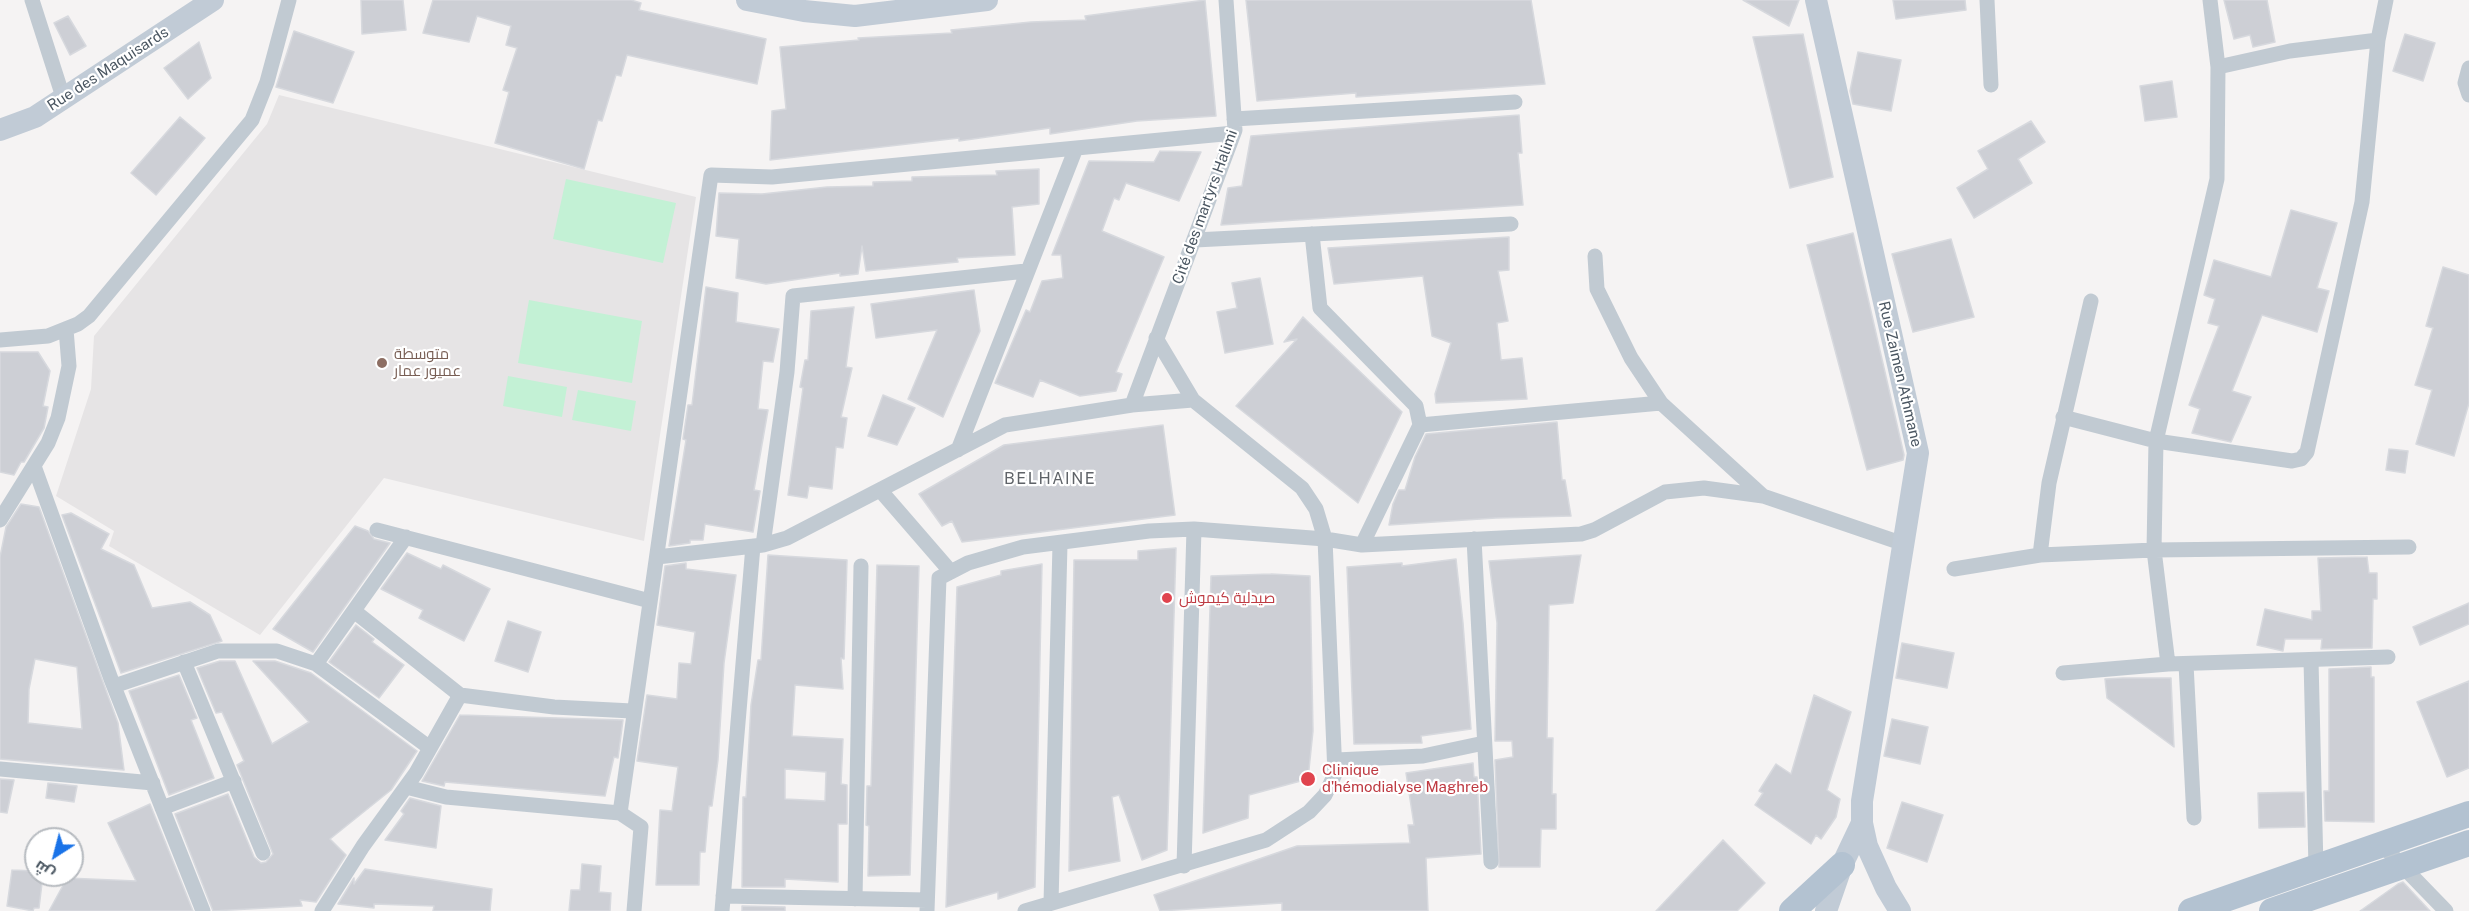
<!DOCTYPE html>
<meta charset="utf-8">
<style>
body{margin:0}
#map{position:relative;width:2469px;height:911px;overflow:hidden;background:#f5f3f3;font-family:"Public Sans",Cairo,sans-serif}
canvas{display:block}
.north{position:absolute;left:24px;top:827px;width:60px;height:60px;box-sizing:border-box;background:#fff;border:2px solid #b7bbc0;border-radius:50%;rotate:216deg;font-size:16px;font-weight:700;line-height:24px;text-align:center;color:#4a5661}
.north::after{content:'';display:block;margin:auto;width:21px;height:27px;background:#1a73e8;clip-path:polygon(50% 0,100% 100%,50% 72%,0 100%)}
</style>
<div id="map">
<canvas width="2469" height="911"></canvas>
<div class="north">ش</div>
</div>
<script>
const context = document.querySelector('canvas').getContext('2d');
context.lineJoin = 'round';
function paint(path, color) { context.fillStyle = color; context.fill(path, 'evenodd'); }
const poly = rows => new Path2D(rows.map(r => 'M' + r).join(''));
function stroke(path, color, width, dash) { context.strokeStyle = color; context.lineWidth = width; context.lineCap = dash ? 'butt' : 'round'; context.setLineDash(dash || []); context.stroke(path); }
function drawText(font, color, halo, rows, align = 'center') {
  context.font = font + ' "Public Sans",Cairo,sans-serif'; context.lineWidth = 4.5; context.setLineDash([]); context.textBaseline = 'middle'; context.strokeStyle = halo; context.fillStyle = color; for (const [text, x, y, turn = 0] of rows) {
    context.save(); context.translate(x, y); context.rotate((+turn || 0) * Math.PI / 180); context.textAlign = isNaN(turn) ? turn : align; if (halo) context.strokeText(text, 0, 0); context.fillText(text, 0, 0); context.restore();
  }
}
paint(poly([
 [279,95,696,197,644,541,384,478,260,635,109,546,114,531,56,496,91,389,94,336,267,124]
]), '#e6e4e5');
paint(poly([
 [566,179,676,203,663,263,553,239],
 [529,300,642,321,632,383,518,363],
 [508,376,567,387,562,417,503,406],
 [578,390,636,401,631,431,572,420]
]), '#c3f1d5');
const building = poly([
 [361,0,403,0,406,30,362,34,361,0],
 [433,0,631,0,641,3,639,10,766,39,757,84,627,55,621,76,616,75,602,121,598,120,584,169,495,143,509,92,503,90,517,48,506,45,511,26,477,16,469,42,423,33,433,0],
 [1205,0,1216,116,1137,121,1050,134,1050,128,959,141,959,138,770,160,772,111,786,109,780,47,859,40,858,38,952,33,951,30,1031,22,1086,20,1085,16,1205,0],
 [1246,0,1531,0,1545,84,1356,97,1356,93,1257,101,1246,0],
 [1743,0,1799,0,1789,26,1743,0],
 [1893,0,1965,0,1966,10,1896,19,1893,0],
 [2224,0,2267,0,2275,42,2253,47,2250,35,2234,39,2224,0],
 [68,16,86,46,70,55,54,23,68,16],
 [294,31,354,52,333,103,276,87,294,31],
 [1803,34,1833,177,1790,188,1753,37,1803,34],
 [2405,34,2435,43,2423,81,2393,71,2405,34],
 [199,42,211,78,188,99,164,68,199,42],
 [1858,52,1901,60,1891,111,1853,104,1850,91,1858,52],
 [2172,81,2177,117,2145,121,2140,86,2172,81],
 [1519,115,1522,153,1518,153,1523,205,1221,225,1228,188,1242,186,1251,136,1519,115],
 [180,117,205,138,156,195,131,173,180,117],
 [2031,121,2045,142,2018,159,2032,183,1974,218,1957,188,1988,169,1978,151,2031,121],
 [1160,151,1201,152,1179,201,1126,183,1119,200,1114,198,1102,231,1164,257,1116,372,1122,374,1116,391,1080,396,1040,380,1033,397,995,383,1026,310,1030,312,1042,281,1063,278,1061,255,1052,255,1089,161,1154,162,1160,151],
 [1039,169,1039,204,1012,207,1015,255,957,258,958,262,866,271,862,246,858,274,840,276,840,273,766,284,736,278,739,239,716,236,719,193,762,194,827,187,873,186,873,182,912,181,912,177,997,175,996,171,1039,169],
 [2291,210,2337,223,2317,288,2329,291,2317,332,2262,315,2232,391,2251,397,2231,442,2192,433,2200,409,2189,405,2219,326,2208,323,2215,299,2204,295,2214,260,2271,277,2291,210],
 [1853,233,1904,455,1903,460,1867,470,1807,245,1853,233],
 [1509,237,1509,270,1498,271,1508,321,1497,323,1501,360,1522,358,1527,399,1436,403,1435,394,1451,343,1432,336,1423,276,1334,284,1328,248,1509,237],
 [1951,239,1974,317,1913,332,1892,254,1951,239],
 [2443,267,2469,275,2469,403,2454,456,2416,444,2432,390,2415,385,2433,328,2426,326,2443,267],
 [1260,278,1273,344,1225,353,1217,312,1237,308,1232,283,1260,278],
 [706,287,738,293,736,322,779,329,773,362,763,361,758,409,768,410,754,490,760,491,753,532,705,524,703,540,690,540,690,543,669,546,686,440,683,439,688,405,692,405,706,287],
 [974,290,980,331,943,417,908,399,937,330,876,338,871,304,974,290],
 [854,307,846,367,852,368,841,417,847,418,843,448,836,447,832,489,809,486,807,498,788,495,803,388,800,387,805,360,808,360,811,311,854,307],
 [1303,317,1402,412,1358,503,1236,406,1297,339,1284,342,1303,317],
 [0,352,38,352,50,371,43,406,48,407,44,428,24,462,21,462,14,475,0,472,0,352],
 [883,395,915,408,897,445,868,436,883,395],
 [1557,422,1562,480,1565,480,1571,516,1496,518,1389,525,1393,504,1399,490,1405,490,1415,457,1426,434,1557,422],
 [1163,425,1175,515,962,542,952,521,942,526,919,494,1004,445,1163,425],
 [2389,449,2408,451,2405,473,2386,470,2389,449],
 [21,504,39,507,118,723,124,770,0,759,0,557,6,527,21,504],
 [35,659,77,667,82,729,28,723,29,689,35,659],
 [71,513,109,534,101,549,134,565,152,608,190,602,210,615,222,641,121,673,62,515,71,513],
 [355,526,368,531,374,539,390,543,313,652,273,629,355,526],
 [1176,548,1167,850,1142,860,1119,795,1112,797,1120,861,1069,871,1074,560,1138,560,1138,551,1176,548],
 [407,553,441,569,443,565,490,589,464,641,419,618,423,610,381,589,407,553],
 [768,555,847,560,844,659,841,658,843,689,795,685,792,736,843,739,841,784,847,785,847,824,838,824,838,882,785,879,785,887,742,887,743,797,746,797,751,705,758,660,761,660,768,555],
 [785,769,826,772,825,801,785,799,785,769],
 [1581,555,1573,603,1549,605,1547,738,1553,738,1552,794,1556,794,1556,829,1541,829,1540,867,1499,867,1495,760,1513,757,1512,741,1495,741,1497,623,1489,561,1581,555],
 [2367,557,2369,573,2377,573,2377,599,2373,599,2372,648,2321,649,2322,639,2285,639,2283,651,2257,645,2265,609,2312,620,2312,611,2321,611,2318,558,2367,557],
 [1456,559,1463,623,1471,729,1421,736,1422,743,1354,744,1347,567,1402,563,1402,566,1456,559],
 [686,563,686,569,736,575,724,663,718,760,712,806,709,806,705,852,700,852,699,885,656,885,660,810,672,811,678,767,637,761,647,695,677,699,679,663,691,664,695,632,657,625,665,566,686,563],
 [1042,564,1035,887,998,899,998,892,946,907,957,587,1001,575,1001,571,1042,564],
 [877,565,919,566,910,875,868,876,869,826,866,825,867,786,871,786,877,565],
 [1271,574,1310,576,1313,731,1308,779,1249,795,1248,818,1203,833,1211,576,1271,574],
 [2469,603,2469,624,2420,645,2413,627,2469,603],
 [508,621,541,632,528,672,495,661,508,621],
 [356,625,374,639,372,642,404,665,379,698,329,662,356,625],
 [1902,643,1954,653,1947,688,1896,678,1902,643],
 [220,661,235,661,272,744,309,722,253,661,275,661,311,673,417,751,391,790,330,839,346,855,316,902,300,900,302,906,213,911,175,814,228,794,254,857,261,863,266,862,273,854,237,765,244,761,222,712,216,713,197,668,220,661],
 [2371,667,2371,677,2374,677,2374,822,2325,821,2324,791,2329,791,2329,669,2371,667],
 [179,675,197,718,191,720,214,778,169,795,129,691,179,675],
 [2123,678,2171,678,2174,747,2107,698,2105,679,2123,678],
 [2469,681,2469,768,2447,777,2417,702,2469,681],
 [1814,695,1851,712,1827,790,1840,799,1836,817,1821,839,1816,835,1811,844,1755,805,1763,793,1759,791,1776,764,1791,774,1814,695],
 [460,715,623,720,618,758,614,757,605,796,445,782,444,786,422,781,460,715],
 [1892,719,1928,727,1920,764,1884,756,1892,719],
 [1473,763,1474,777,1477,777,1481,854,1426,858,1428,911,1282,911,1282,903,1160,911,1154,895,1297,846,1410,843,1408,825,1414,825,1406,773,1473,763],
 [0,779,14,780,7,813,0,812,0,779],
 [48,783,77,786,74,802,46,798,48,783],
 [2304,792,2305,827,2259,828,2258,793,2304,792],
 [410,798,441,806,436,848,385,840,404,814,401,811,410,798],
 [1902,802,1943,815,1927,862,1887,848,1902,802],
 [150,804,193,911,49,911,67,878,136,881,108,823,150,804],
 [1723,840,1765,883,1737,911,1656,911,1723,840],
 [582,864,601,866,599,892,611,893,610,911,569,911,571,890,580,890,582,864],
 [365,869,492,889,490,911,433,911,434,906,374,904,374,908,338,904,354,878,354,884,365,869],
 [12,870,36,871,36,875,43,875,39,908,34,908,33,911,7,906,12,870],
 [2403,882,2430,911,2360,911,2398,884,2403,882],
 [742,906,785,907,785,911,742,911,742,906]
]);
paint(building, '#cdcfd5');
stroke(building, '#d7d9de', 1.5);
stroke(poly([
 [32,0,63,97],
 [1987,0,1991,85],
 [2218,67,2290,51,2378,40],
 [2469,68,2465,83,2469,95],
 [1234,119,1515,102],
 [1312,234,1320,308,1416,406,1420,425,1362,545],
 [1195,240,1511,224],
 [1595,256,1597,289,1631,358,1661,403,1763,496],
 [0,340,48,336,78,324,89,316,252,120,267,82,289,0],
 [1132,405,1235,130,1226,0],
 [2063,417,2156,441,2292,461,2301,459,2307,452,2362,202,2378,40,2386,0],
 [1420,425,1661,403],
 [958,450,1076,148],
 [34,466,111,679,203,911],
 [880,490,951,572],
 [0,520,48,443,58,418,69,366,66,329],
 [377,530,650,601],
 [1474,539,1491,862],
 [763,545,787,372,793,296,1026,271],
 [2040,555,2049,483,2091,301],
 [657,557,763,545,787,538,1005,425,1132,405,1193,400],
 [1954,569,2040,555,2154,550,2409,547],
 [354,611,460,695,554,707,632,711],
 [2311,660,2316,868],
 [184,662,263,853],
 [316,664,406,537],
 [2168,664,2154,550,2156,441,2217,179,2218,67,2210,0],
 [2186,664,2194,818],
 [2063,673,2168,664,2388,657],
 [114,686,218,651,277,651,316,664,430,748],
 [1336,760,1423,756,1484,743],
 [0,769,153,783],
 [406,787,446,797,620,813,641,827,634,911],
 [162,808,234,781],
 [620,813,711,175,772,177,1234,133],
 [2382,845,2446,911],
 [1184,866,1194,529],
 [723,896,927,900],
 [855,899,861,566],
 [1051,903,1060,544],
 [322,911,363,846,416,773,460,695],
 [722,911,753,546],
 [927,911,939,578,968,563,1023,547,1149,531,1194,529,1325,539,1362,545,1581,534,1594,530,1665,492,1704,488,1763,496,1904,544],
 [1025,911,1266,840,1309,812,1325,795,1335,774,1325,539,1316,509,1302,488,1193,400,1156,338]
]), '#c1cad2', 15);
stroke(poly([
 [747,0,804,11,855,16,987,0],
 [1816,0,1918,453,1862,801,1862,823,1867,846,1886,888,1900,911],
 [0,130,35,117,213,0],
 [1826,911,1842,865,1862,823]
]), '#c1cbd6', 22);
stroke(poly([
 [1792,911,1842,865],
 [2191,911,2469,814],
 [2272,911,2469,843]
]), '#b3c2d1', 26);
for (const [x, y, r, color] of [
 [382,363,6,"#8d6e63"],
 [1167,598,6,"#e0444e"],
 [1308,779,8,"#e0444e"]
]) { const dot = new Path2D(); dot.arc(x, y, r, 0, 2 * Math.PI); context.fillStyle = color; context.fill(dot); stroke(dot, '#fff', 2); }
drawText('15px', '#4a5661', '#fff', [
 ["Rue des Maquisards",108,69,-33],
 ["Cité des martyrs Halimi",1205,207,-70],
 ["Rue Zaimen Athmane",1900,374,77]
]);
drawText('15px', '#785e54', '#fff', [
 ["متوسطة",394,354],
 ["عميور عمار",394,371]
], 'left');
drawText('15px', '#be3a42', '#fff', [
 ["صيدلية كيموش",1179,598],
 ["Clinique",1322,770],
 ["d'hémodialyse Maghreb",1322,787]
], 'left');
context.letterSpacing = '1.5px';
drawText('16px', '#5f6368', '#fff', [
 ["BELHAINE",1050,479]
]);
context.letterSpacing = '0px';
</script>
